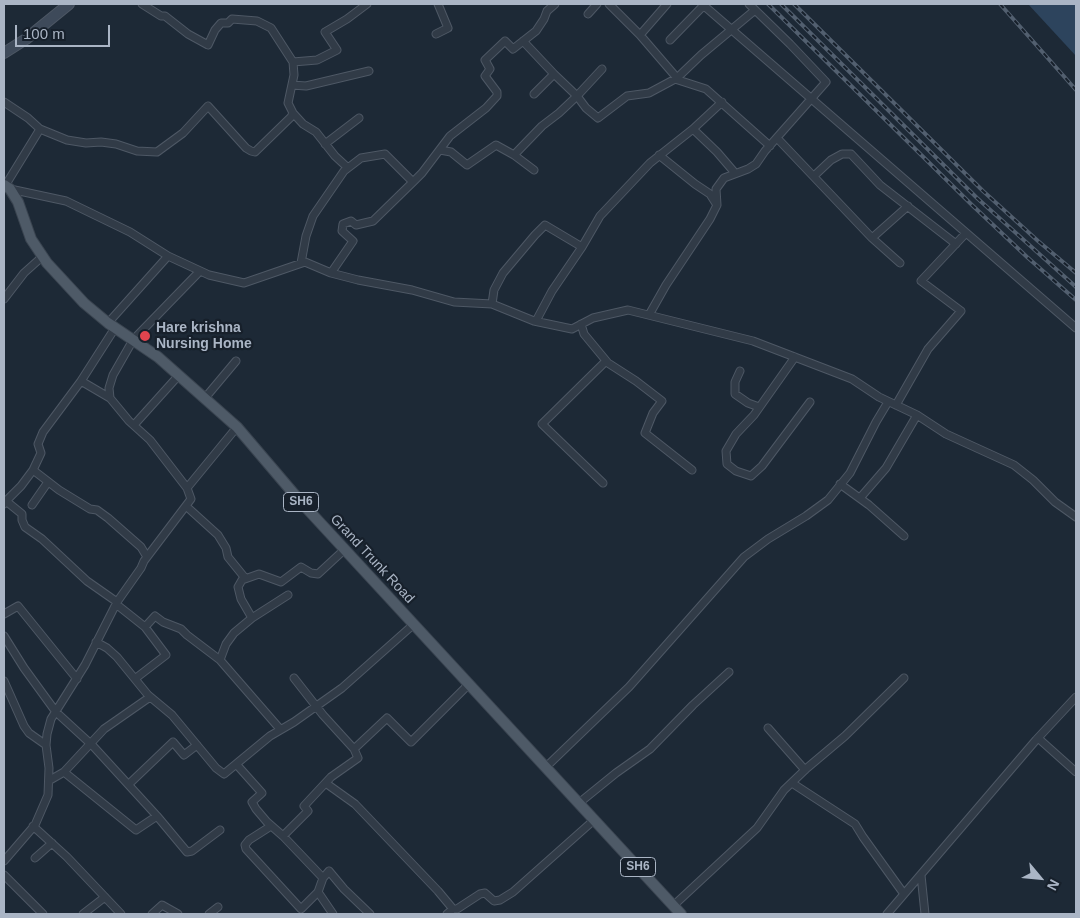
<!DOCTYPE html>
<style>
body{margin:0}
#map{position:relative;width:1080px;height:918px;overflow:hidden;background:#1d2936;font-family:Helvetica,sans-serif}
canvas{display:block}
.frame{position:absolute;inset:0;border:5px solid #aab5c5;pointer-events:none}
.north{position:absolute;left:1015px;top:853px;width:50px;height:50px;-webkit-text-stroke:4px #17202b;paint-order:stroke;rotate:118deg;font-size:14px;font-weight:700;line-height:20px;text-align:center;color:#aab5c5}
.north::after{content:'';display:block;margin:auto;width:18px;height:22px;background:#aab5c5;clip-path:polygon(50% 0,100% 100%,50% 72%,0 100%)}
.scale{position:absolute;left:15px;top:25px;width:95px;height:22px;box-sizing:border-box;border:2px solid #aab5c5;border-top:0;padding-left:6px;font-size:15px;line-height:18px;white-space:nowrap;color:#aab5c5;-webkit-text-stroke:4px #17202b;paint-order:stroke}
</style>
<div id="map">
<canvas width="1080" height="918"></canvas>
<div class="frame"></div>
<div class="north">N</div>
<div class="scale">100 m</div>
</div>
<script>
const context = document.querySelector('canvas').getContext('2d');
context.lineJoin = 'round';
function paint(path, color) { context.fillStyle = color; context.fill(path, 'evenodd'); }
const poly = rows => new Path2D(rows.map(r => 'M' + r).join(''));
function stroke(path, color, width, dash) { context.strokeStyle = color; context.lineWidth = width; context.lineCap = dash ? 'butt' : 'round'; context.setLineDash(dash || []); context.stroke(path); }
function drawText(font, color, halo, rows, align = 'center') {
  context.font = font + ' Helvetica,sans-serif'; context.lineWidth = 4.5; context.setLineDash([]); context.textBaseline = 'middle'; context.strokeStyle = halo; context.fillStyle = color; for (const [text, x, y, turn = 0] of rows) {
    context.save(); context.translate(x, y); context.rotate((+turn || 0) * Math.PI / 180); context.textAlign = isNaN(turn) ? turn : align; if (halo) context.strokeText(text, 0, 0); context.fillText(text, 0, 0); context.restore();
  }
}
paint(poly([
 [1028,4,1076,4,1076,56]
]), '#2d445d');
const street = poly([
 [609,4,640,35,677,78],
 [702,4,1076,328],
 [588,14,597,4],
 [436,34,448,28,438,4],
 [640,35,667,4],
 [670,40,705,4],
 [523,41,554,74,534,94],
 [293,62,317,60,337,50,325,32,347,19,367,4],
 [602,69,577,96,586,108,598,118,627,96,649,93,677,78,701,55,755,10],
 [675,79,706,89,770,146],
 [292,85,306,86,369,71],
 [4,102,28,118,40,129],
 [293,113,303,124,316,132,335,156,348,168],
 [693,129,717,152,735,173],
 [777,138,872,238,900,263],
 [325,144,359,118],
 [440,150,451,152,467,165,496,145,514,155,542,126,559,113,577,96,554,74],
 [514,155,534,170],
 [814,176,831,160,842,154,851,154,880,185,956,244],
 [413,182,422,173,450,136,486,108,497,96,497,92,485,76,490,69,485,60,505,41,513,49,536,31,544,19,547,11,555,4],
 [5,186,40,129,67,140,86,143,101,142,116,144,137,151,157,152,183,133,208,106,246,148,251,151,255,152,291,117,293,113,288,103,294,75,293,62,271,28,257,21,232,19,228,23,221,23,215,30,208,45,188,34,165,16,161,16,142,4],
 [10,189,66,201,130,232,168,256,209,275,244,283,305,262,331,273,358,280,412,290,454,302,492,304,534,321,572,329,593,318,628,310,753,341,852,379,879,397,917,415,946,434,1014,465,1033,480,1055,502,1076,517],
 [717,205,716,189,724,178,748,169,756,164,765,151,826,82,790,44,749,4],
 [872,238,908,206],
 [301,263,306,236,313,216,344,171,361,158,385,154,413,182,373,221,356,225,351,221,343,224,342,231,353,241,331,273],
 [4,299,24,273,43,256],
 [492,304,494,290,503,273,535,235,545,225,582,247],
 [649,315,666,285,710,219,717,205,710,194,695,184,659,155],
 [536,321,552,291,582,247,600,216,650,163,693,129,722,102],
 [108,323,168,256],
 [581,324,584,334,608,363,636,381,662,401,653,413,645,433,692,470],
 [795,357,754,415,736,434,726,451,727,464,736,471,751,476,762,466,810,402],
 [740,371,735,382,735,394,748,403,759,407],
 [110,398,109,388,113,375,133,340,200,271],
 [205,398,236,361],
 [896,405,928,349,961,311,921,281,966,233],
 [134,425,179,375],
 [33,470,59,490,90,509,97,510,108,518,141,547,147,557],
 [603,483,542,424,606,361],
 [840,484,869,505,904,536],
 [187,488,237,427],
 [860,498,886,468,917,415],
 [4,500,6,501,21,486,33,470,41,453,38,444,43,432,81,381],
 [4,504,6,501,22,514,22,520,25,527,42,539,87,581,117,602],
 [32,505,48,482],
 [186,506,218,535,226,548,228,557,245,578],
 [116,604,145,627,166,655,136,678],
 [4,614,18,606,77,679],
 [252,618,288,595],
 [145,627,155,616,163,622,181,629,187,635,220,660],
 [4,636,24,668,56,712,93,746,157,816,136,830,64,772],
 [96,642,107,648,117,657,148,695,172,715,216,768,224,774,270,736,294,722,342,688,414,624],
 [4,681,24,726,29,733,46,745],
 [768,728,805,770],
 [280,729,220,660,226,644,234,633,252,618,241,599,238,587,242,580,259,574,281,582,301,567,311,573,318,574,345,549],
 [1038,738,1076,772],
 [354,749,387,718,411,742,469,684],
 [237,765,262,793,252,802,256,809,267,822,283,836,323,878],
 [546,767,629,687,744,557,768,539,806,516,828,500,850,473,876,422,888,402],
 [50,780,64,772,104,729,150,697],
 [792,783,855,824,863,837,904,894],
 [129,784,173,742,184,755,197,745],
 [327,784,355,804,438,891,453,909],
 [579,803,616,773,650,749,693,705,729,672],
 [157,816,187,852,192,851,220,830],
 [33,826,67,857,121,914],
 [271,826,249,840,245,845,246,849,301,909,318,892,323,878,329,871,344,889,370,914],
 [283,836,308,811,304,806,331,777,358,758,354,749,323,715,294,678],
 [35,858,52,843],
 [4,861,35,825,48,795,49,768,46,745,47,734,51,719,85,665,117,602,141,568,144,561,191,499,187,488,150,440,129,421,110,398,81,381,115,328],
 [4,875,43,914],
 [921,875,925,914],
 [318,892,333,914],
 [673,906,757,828,784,790,807,768,845,736,904,678],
 [83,914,105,897],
 [152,914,162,905,178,914],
 [209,914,218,907],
 [447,914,453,909,457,909,480,894,485,893,494,901,500,900,513,892,594,820],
 [887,914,1036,740,1076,697]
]);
const secondary = poly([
 [4,53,26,39,69,4]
]);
const primary = poly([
 [4,185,10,189,18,202,31,239,47,263,84,303,108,323,158,357,237,427,300,501,681,914]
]);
stroke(street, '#4e5865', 9);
stroke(secondary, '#4e5865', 12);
stroke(primary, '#3a4450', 12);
stroke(street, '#313b47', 7);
stroke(secondary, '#3e4a5a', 10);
stroke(primary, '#4e5a67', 10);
const rail = poly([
 [768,4,972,205,1027,257,1076,300],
 [781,4,977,198,1076,287],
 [794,4,983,191,1038,241,1076,273],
 [1000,4,1076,90]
]);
stroke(rail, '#525f6f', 4);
stroke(rail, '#17202b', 2, [5.5]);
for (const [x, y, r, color] of [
 [145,336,6,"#e0444e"]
]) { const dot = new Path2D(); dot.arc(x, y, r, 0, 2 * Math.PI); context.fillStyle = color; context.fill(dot); stroke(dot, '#17202b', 2); }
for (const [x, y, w] of [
 [301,502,35],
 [638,867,35]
]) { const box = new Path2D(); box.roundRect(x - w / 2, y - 9.5, w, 19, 4); context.fillStyle = '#17202b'; context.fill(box); stroke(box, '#aab5c5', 1); }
drawText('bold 12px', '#aab5c5', null, [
 ["SH6",301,502],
 ["SH6",638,867]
]);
drawText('bold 14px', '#aab5c5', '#17202b', [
 ["Hare krishna",156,328],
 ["Nursing Home",156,344]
], 'left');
drawText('14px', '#aab5c5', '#17202b', [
 ["Grand Trunk Road",372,559,47]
]);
</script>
